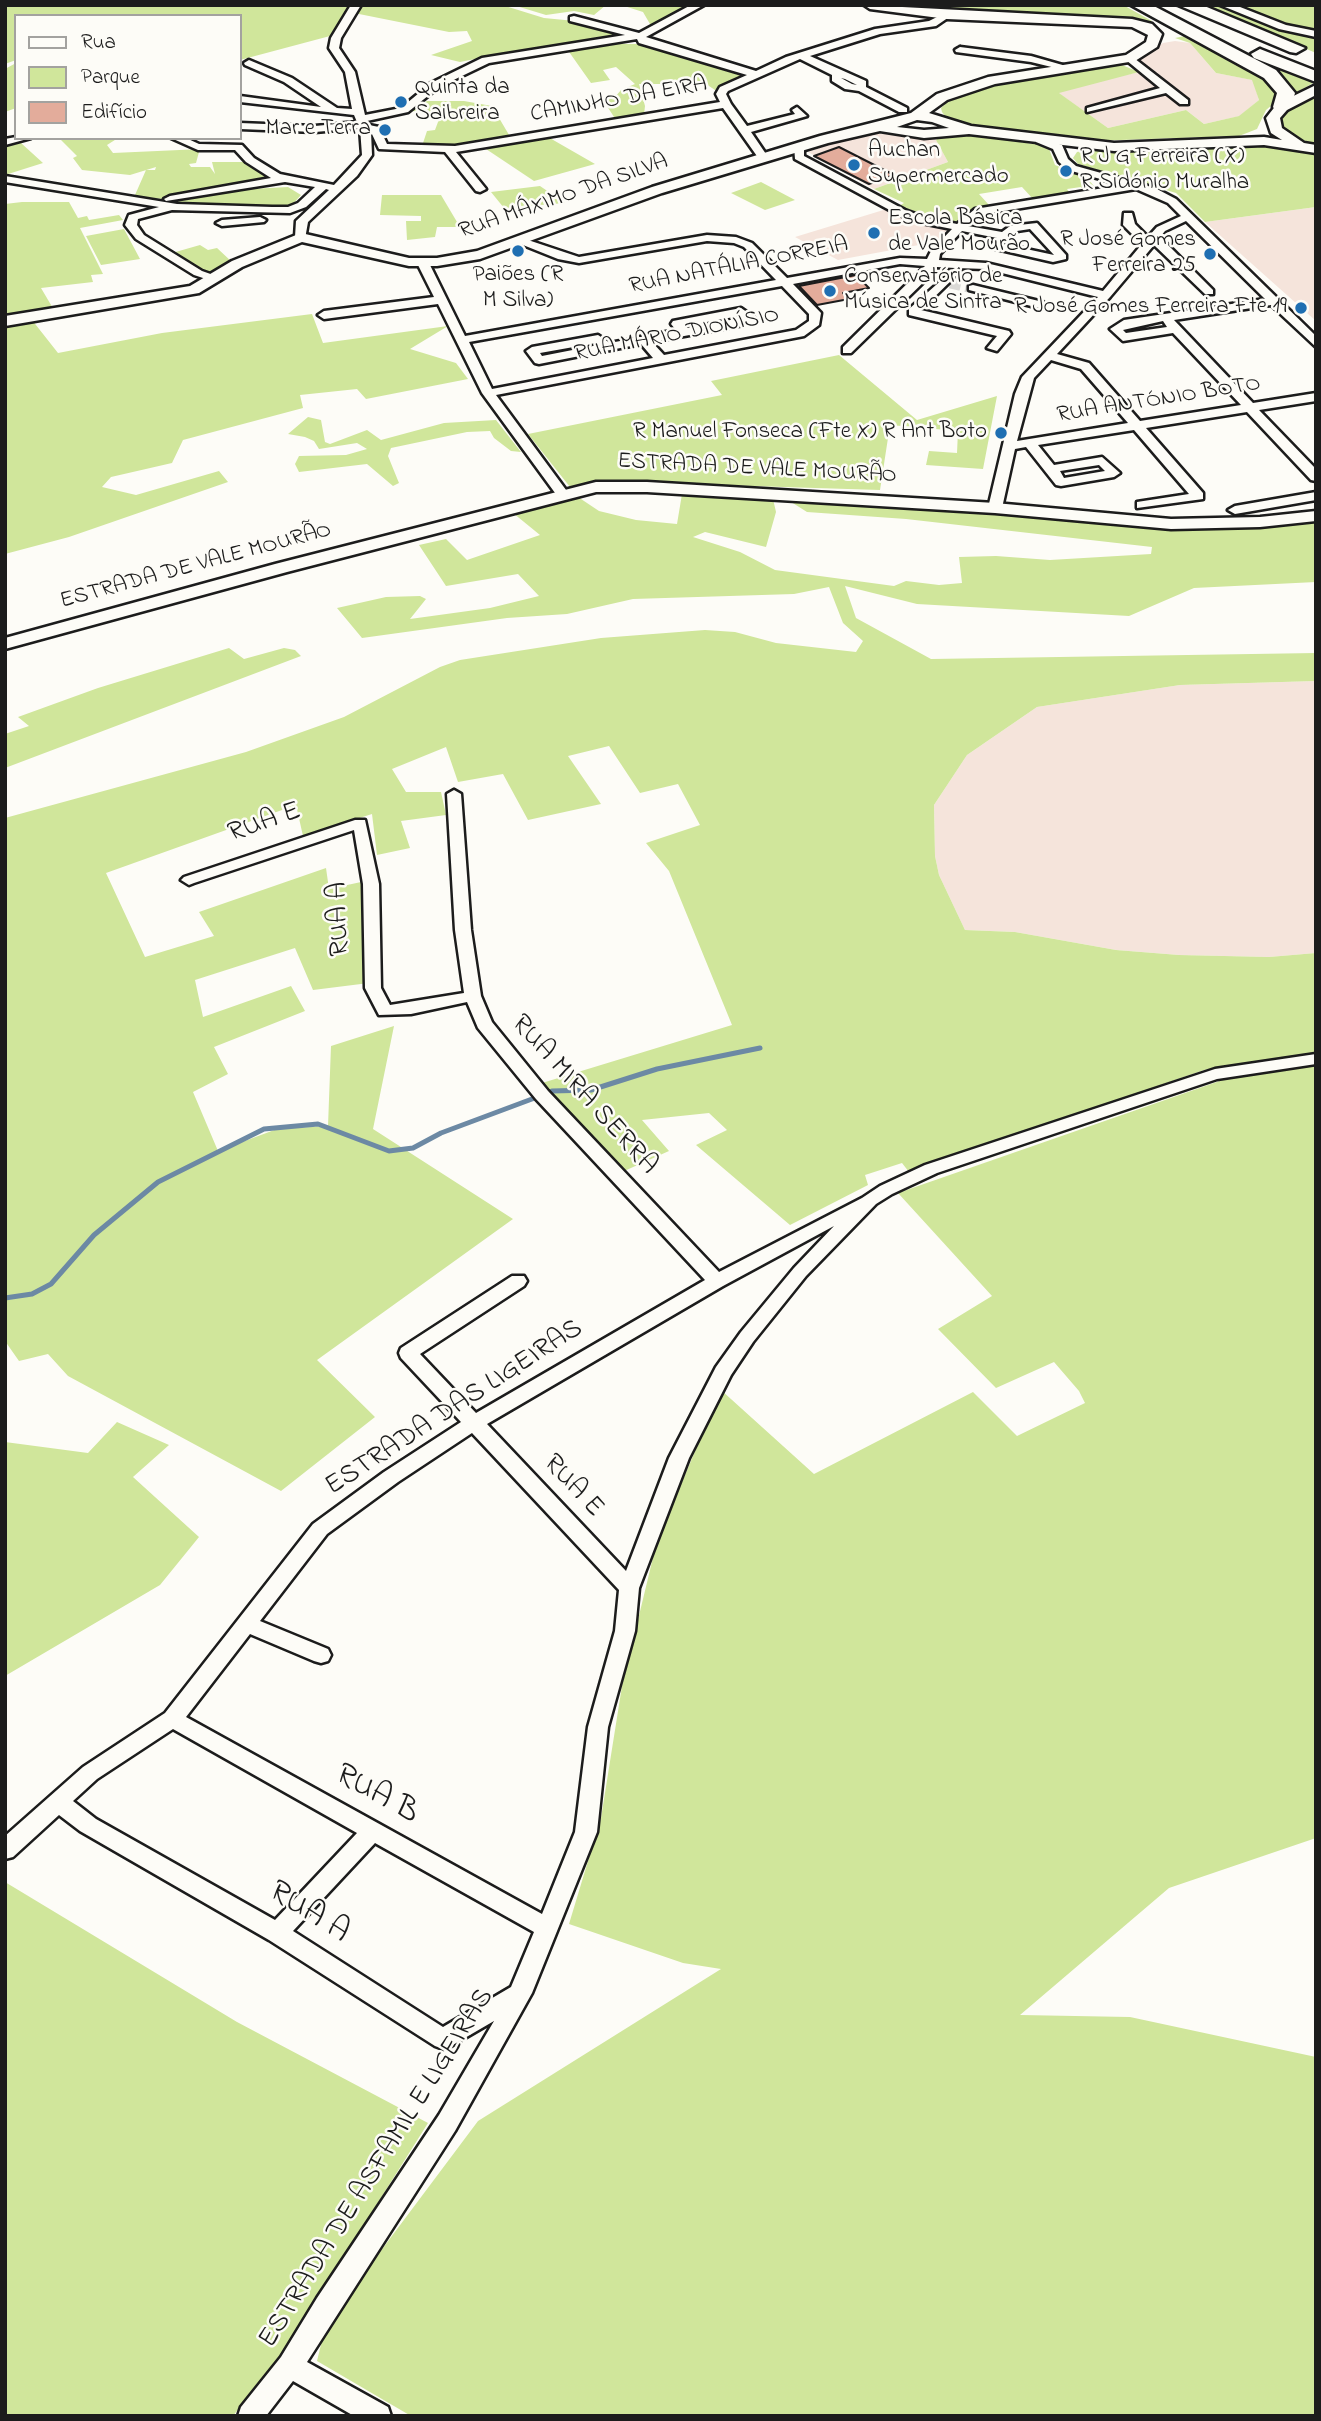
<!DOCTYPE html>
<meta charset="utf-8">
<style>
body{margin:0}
#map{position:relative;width:1321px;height:2421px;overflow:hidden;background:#fdfcf7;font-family:"Indie Flower",sans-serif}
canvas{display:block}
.frame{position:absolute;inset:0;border:7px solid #1c1c1c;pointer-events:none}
.legend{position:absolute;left:14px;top:14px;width:228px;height:126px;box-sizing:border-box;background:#fdfcf7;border:2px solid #a3a29f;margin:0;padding:9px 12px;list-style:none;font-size:21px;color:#1c1c1c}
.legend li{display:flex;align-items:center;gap:14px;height:35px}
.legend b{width:35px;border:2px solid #a3a29f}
</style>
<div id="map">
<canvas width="1321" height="2421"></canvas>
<div class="frame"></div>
<ul class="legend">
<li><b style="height:9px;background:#fdfcf7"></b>Rua</li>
<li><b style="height:19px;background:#d0e69b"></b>Parque</li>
<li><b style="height:19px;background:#e3ac9b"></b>Edifício</li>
</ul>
</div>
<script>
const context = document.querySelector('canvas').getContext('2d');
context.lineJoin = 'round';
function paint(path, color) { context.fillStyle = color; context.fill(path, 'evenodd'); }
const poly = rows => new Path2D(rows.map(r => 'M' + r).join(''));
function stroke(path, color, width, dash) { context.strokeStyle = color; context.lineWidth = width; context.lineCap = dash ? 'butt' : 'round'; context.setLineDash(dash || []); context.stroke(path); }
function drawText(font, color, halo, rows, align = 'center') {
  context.font = font + ' "Indie Flower",sans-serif'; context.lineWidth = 5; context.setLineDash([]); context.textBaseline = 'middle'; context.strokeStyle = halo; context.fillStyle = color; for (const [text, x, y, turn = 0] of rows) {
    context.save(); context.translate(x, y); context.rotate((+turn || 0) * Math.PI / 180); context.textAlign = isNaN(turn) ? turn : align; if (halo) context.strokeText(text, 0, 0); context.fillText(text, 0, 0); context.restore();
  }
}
paint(poly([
 [1175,41,1190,43,1216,73,1253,80,1259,100,1240,116,1204,124,1186,110,1108,128,1057,92,1138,72,1130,65,1163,43],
 [897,133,935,138,948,162,874,189,808,152,858,135],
 [1316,207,1316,321,1205,222],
 [890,208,917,223,947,230,935,242,838,260,795,237],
 [1316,681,1316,953,1269,957,1179,955,1116,950,1015,932,965,930,939,875,935,856,934,805,967,755,1037,707,1180,685]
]), '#f5e4db');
paint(poly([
 [5,5,352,5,337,31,330,36,240,60,240,16,16,16,16,60,5,64],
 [358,5,502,5,544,18,575,21,624,33,624,37,520,50,460,62,431,55,472,41,467,31,449,32,354,13],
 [513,5,606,5,594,15,574,11,546,15],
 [621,5,693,5,660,26,650,24,643,12],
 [909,5,1123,5,1152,21,1150,23],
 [1202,5,1215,5,1283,32,1316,38,1316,53],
 [1232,5,1316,5,1316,32,1286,25],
 [1185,36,1266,75,1277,86,1278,100,1266,110,1257,129,1239,136,1091,141,960,125,948,120,942,112,941,108,950,99,982,86,1122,65,1139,72,1059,93,1108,128,1186,110,1204,124,1239,116,1259,100,1252,80,1216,73,1190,43,1175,38],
 [618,44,648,44,747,75,715,90,706,84,639,84,645,106,644,115,616,120,603,100,615,97,621,90,635,84,616,67,603,70,610,80,591,83,567,49],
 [1223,44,1315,82,1290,96],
 [16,63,16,108,5,112,5,69],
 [1316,96,1316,145,1292,136,1282,127,1280,118,1288,110],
 [427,101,464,101,492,106,512,140,453,145,423,143,427,131,435,130,441,114,411,111],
 [963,134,1048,146,1055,165,1087,178,1094,186,1085,192,1081,187,1067,189,1070,193,1033,199,1022,187,979,194,989,205,967,212,954,224,899,206,904,203,874,189,948,162,936,140,940,136],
 [548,137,595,164,534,181,483,147],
 [59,138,118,138,107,145,113,153,224,148,225,152,199,152,196,163,189,164,191,167,210,167,215,174,212,162,247,162,275,178,165,199,146,198,135,195,146,170,155,170,156,167,130,175,82,170,73,158,77,156],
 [1270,142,1316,152,1316,207,1205,222,1176,193,1078,164,1073,158,1077,152,1085,150],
 [21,143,43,163,5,175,5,146],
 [761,182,795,200,765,210,731,193],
 [540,186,565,203,504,208,491,192],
 [288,187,301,195,291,206,165,203,232,190],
 [382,195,441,195,460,227,437,227,435,237,407,240,406,221,421,221,421,216,380,215],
 [22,202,69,202,78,218,87,216,89,220,119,215,123,220,80,228,103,274,91,275,93,282,41,288,54,310,5,318,5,204],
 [124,229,140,259,101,265,86,236],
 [200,245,208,250,217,248,232,262,211,271,201,272,172,253],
 [312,314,323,343,448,326,410,349,456,363,468,379,366,399,357,389,300,395,303,408,183,440,172,463,111,477,102,487,136,495,219,471,228,482,69,537,5,554,5,324,32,320,58,353,162,333],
 [839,355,917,420,997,396,983,469,926,465,929,451,957,453,958,431,890,425,880,490,622,482,570,487,528,434,722,395,711,381],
 [308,417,321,420,325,442,330,444,367,430,381,440,444,423,496,420,521,452,511,451,494,438,490,431,467,432,391,448,388,456,399,483,393,486,367,464,299,472,295,464,299,456,346,455,367,449,357,443,319,449,314,441,305,437,288,434],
 [682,494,773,499,776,512,766,547,705,532,693,537,740,552,775,570,894,586,906,581,939,585,962,583,959,557,996,556,1050,560,1151,554,1152,547,906,519,807,512,788,500,1006,513,1173,528,1267,527,1316,521,1316,582,1194,588,1129,616,917,604,845,586,856,618,931,659,1316,653,1316,681,1180,685,1037,707,967,755,934,805,935,856,939,875,965,930,1015,932,1116,950,1179,955,1269,957,1316,953,1316,1052,1204,1070,909,1172,902,1163,865,1175,868,1185,790,1225,696,1145,727,1130,709,1113,642,1120,669,1151,622,1172,542,1083,732,1025,669,871,646,843,700,825,678,784,640,793,609,746,568,756,601,804,528,820,503,774,458,782,446,747,392,769,406,792,441,792,446,815,401,821,410,848,377,855,372,814,303,836,296,805,106,873,145,957,214,936,199,912,326,868,329,889,361,882,368,902,369,983,313,990,295,948,195,980,203,1017,291,986,305,1011,214,1047,228,1074,193,1092,218,1151,277,1129,328,1126,331,1046,394,1026,373,1129,513,1219,317,1360,375,1417,281,1491,68,1376,48,1354,19,1361,5,1341,5,818,246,752,344,717,440,667,460,660,601,638,705,630,735,632,776,643,856,652,863,641,843,623,829,587,794,594,633,599,567,614,507,618,362,638,337,608,386,597,420,596,426,599,410,619,490,608,539,596,518,574,446,586,419,545,446,539,467,560,540,535,513,513,575,495,599,511,636,520,677,524],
 [229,648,244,659,284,648,295,650,301,656,5,768,5,734,29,726,18,717,98,688],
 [1316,1064,1316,1838,1169,1888,1020,2015,1130,2017,1316,2057,1316,2416,411,2416,317,2361,326,2324,478,2121,721,1969,683,1963,569,1924,601,1818,622,1686,657,1541,721,1390,814,1474,973,1392,1017,1436,1085,1403,1079,1391,1054,1362,996,1388,938,1329,992,1296,898,1193,1231,1077],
 [117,1422,169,1445,133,1477,199,1537,160,1585,5,1676,5,1442,88,1453],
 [5,1882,237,2022,428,2123,291,2341,233,2416,5,2416]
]), '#d0e69b');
stroke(poly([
 [552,1091,591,1090,657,1069,760,1048],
 [5,1298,32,1294,51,1284,94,1235,158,1182,264,1129,318,1124,389,1151,413,1148,441,1133,532,1099]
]), '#6c89a4', 5);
const building = poly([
 [839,147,894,175,869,184,814,156,839,147],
 [856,275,869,288,843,293,849,299,817,305,799,286,856,275]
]);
paint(building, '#e3ac9b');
stroke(building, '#1c1c1c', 2);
stroke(poly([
 [950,283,973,288]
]), '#dbdad6', 11, [11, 5]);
const minor = poly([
 [351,5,361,5,341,38,339,48,355,72,365,115,401,108,431,83,482,58,625,35,570,21,570,17,574,16,639,33,691,5,704,5,646,37,756,71,786,57,875,29,929,21,947,12,952,15,936,26,880,34,810,56,866,81,866,87,907,108,907,112,899,112,859,91,845,89,832,81,832,75,800,59,728,91,726,94,731,104,747,126,795,114,792,110,797,107,807,116,751,132,768,157,767,159,759,159,723,108,456,152,486,189,480,192,476,191,445,152,379,149,371,132,372,155,357,176,308,222,305,239,295,237,296,221,329,190,326,189,306,207,290,213,172,210,138,219,137,225,144,235,202,271,219,277,221,279,215,282,194,275,136,239,125,225,129,215,159,207,5,182,5,176,177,204,272,207,288,207,298,203,315,187,285,182,166,201,164,199,170,196,271,178,246,162,235,150,198,150,171,138,186,138,199,144,242,145,254,158,280,174,334,185,362,155,360,128,315,132,240,129,240,123,315,126,357,122,354,115,240,102,240,96,321,107,284,82,245,65,244,63,249,60,292,78,337,108,352,109,345,72,329,48,331,38,351,5],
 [637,39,639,43,747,75,720,87,716,94,720,102,455,146,387,144,379,127,369,125,367,121,408,112,439,87,489,63,637,39],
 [841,78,845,79,857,85,852,84,841,78],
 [1220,5,1235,5,1286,25,1316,31,1316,37,1279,29,1220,5],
 [960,47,1031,56,1073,68,1068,71,1031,62,956,52,955,50,960,47],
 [1130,55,1188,100,1188,104,1180,104,1166,93,1087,112,1087,108,1160,88,1126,60,1125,58,1130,55],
 [16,137,16,138,31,138,5,145,5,139,16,137],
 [1040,137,1062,145,1068,159,1076,166,1155,188,1176,199,1316,336,1316,347,1271,305,1174,320,1253,403,1316,393,1316,401,1259,410,1316,469,1316,481,1311,480,1247,412,1146,428,1203,493,1203,499,1137,508,1137,502,1189,494,1134,430,1038,445,1054,465,1102,457,1120,473,1114,477,1061,486,1056,485,1026,447,1015,449,1002,508,1000,511,990,511,988,508,1015,394,1022,377,1098,297,986,269,956,268,961,271,959,273,921,310,1009,331,1011,334,997,351,987,348,997,336,909,315,909,309,955,268,937,267,934,272,851,353,843,353,843,347,925,266,900,264,793,284,821,313,819,325,804,336,496,395,569,494,563,498,558,497,482,393,438,304,324,319,318,315,324,311,434,297,417,263,423,260,429,263,465,336,776,280,744,247,734,243,707,241,579,263,558,259,518,243,518,239,522,238,579,257,707,235,736,237,752,243,787,278,900,258,927,259,931,251,952,229,917,222,897,214,795,159,794,146,799,143,804,146,804,156,905,210,924,217,957,224,975,209,1122,185,1068,170,1059,162,1053,149,1036,142,1036,138,1040,137],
 [1136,189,1168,203,1181,216,1157,227,1148,237,1135,224,1132,213,1124,213,1123,225,1142,244,1103,291,986,263,939,260,940,254,962,231,997,238,990,246,992,248,1053,262,1066,259,1066,255,1037,223,1010,226,1002,232,968,226,979,215,1136,189],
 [1186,221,1265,299,1124,320,1110,329,1123,341,1173,333,1241,405,1140,421,1089,363,1057,354,1110,297,1154,245,1205,294,1213,294,1213,290,1160,237,1165,231,1186,221],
 [1030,229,1054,255,1003,244,1017,231,1030,229],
 [782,286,809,314,809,321,796,330,664,355,652,342,754,323,754,317,741,308,673,321,671,324,676,330,610,343,598,335,532,347,526,351,535,363,539,364,641,344,653,358,492,389,469,342,782,286],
 [739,316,741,318,687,328,685,326,739,316],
 [1163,321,1167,327,1126,333,1123,330,1163,321],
 [596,343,598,345,542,356,540,353,596,343],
 [1051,360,1081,369,1128,423,1017,441,1034,378,1051,360],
 [1099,465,1105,471,1064,478,1060,471,1099,465],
 [260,217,266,220,264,222,222,226,216,223,222,220,260,217],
 [973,285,1043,302,1045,304,1039,308,969,290,969,286,973,285],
 [1316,492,1316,500,1235,514,1228,510,1235,506,1316,492],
 [454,790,461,794,471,930,481,996,492,1022,548,1091,719,1272,862,1198,880,1186,925,1165,1215,1069,1316,1054,1316,1064,1217,1079,937,1173,892,1194,876,1204,806,1276,753,1342,731,1375,689,1458,639,1588,635,1631,608,1727,597,1832,532,1993,455,2131,307,2362,388,2407,391,2416,354,2416,293,2381,266,2416,238,2416,241,2407,281,2357,317,2298,439,2115,494,2021,451,2046,443,2049,435,2046,269,1940,80,1831,59,1815,13,1857,5,1859,5,1836,83,1767,165,1713,313,1524,384,1472,461,1422,401,1358,399,1353,401,1348,512,1276,524,1276,527,1281,524,1286,420,1354,476,1413,705,1280,536,1099,478,1028,467,1002,411,1014,379,1015,365,988,363,884,354,830,194,883,189,885,181,880,184,877,355,820,365,820,379,884,381,988,390,1005,464,993,455,930,447,794,454,790],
 [834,1226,794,1268,741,1332,716,1367,669,1458,626,1571,487,1424,723,1286,834,1226],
 [472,1433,619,1590,615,1631,588,1727,575,1832,542,1914,186,1717,250,1634,314,1661,321,1663,328,1661,331,1655,328,1649,260,1621,327,1534,398,1482,472,1433],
 [173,1729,357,1833,275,1920,96,1819,73,1801,97,1779,173,1729],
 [375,1843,534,1932,511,1987,443,2027,293,1931,375,1843]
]);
const tertiary = poly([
 [864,5,1132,19,1152,24,1162,34,1157,47,1135,61,995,84,947,100,929,113,971,126,1114,143,1264,137,1282,140,1271,133,1266,118,1277,104,1316,85,1316,95,1287,110,1280,118,1282,128,1304,143,1316,145,1316,153,1264,145,1114,151,969,134,924,138,880,131,828,143,662,193,480,259,437,266,409,266,302,242,242,267,199,293,5,326,5,316,190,286,232,261,301,233,409,258,437,258,477,251,652,187,820,136,911,113,937,94,988,77,1126,55,1146,42,1148,35,1132,27,947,19,870,9,864,5],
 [917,120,932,122,949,128,924,130,897,127,917,120],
 [596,482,647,482,995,503,1171,519,1260,517,1316,511,1316,521,1260,527,1171,529,995,513,647,492,596,492,287,572,5,649,5,638,275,564,596,482]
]);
const trunk = poly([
 [1131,5,1152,5,1276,70,1295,93,1291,107,1282,112,1276,111,1273,107,1277,93,1264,78,1131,5],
 [1178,5,1202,5,1305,48,1296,53,1290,52,1178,5],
 [1260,49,1316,71,1316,82,1254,58,1251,54,1260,49]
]);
stroke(minor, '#1c1c1c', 5);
stroke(tertiary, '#1c1c1c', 5);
stroke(trunk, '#1c1c1c', 5);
paint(minor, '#fdfcf7');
paint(tertiary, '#fdfcf7');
paint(trunk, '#fdfcf7');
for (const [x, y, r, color] of [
 [401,102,7,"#1f6fb2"],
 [385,130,7,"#1f6fb2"],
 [854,165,7,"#1f6fb2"],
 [1066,171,7,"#1f6fb2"],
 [874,233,7,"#1f6fb2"],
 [518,251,7,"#1f6fb2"],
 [1210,254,7,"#1f6fb2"],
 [830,291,7,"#1f6fb2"],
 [1301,308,7,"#1f6fb2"],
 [1001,433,7,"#1f6fb2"]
]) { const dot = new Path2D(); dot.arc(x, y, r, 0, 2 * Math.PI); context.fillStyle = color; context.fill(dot); stroke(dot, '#fdfcf7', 2.5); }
drawText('23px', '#1c1c1c', '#fdfcf7', [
 ["Quinta da",415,89],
 ["Saibreira",415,115],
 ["Mar e Terra",371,130,"right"],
 ["Auchan",868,152],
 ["Supermercado",868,178],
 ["R J G Ferreira (X)",1080,158],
 ["R Sidónio Muralha",1080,184],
 ["Escola Básica",888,220],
 ["de Vale Mourão",888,246],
 ["R José Gomes",1196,241,"right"],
 ["Ferreira 25",1196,267,"right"],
 ["Paiões (R",518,276,"center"],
 ["M Silva)",518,302,"center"],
 ["Conservatório de",844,278],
 ["Música de Sintra",844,304],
 ["R José Gomes Ferreira Fte 19",1287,308,"right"],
 ["R Manuel Fonseca (Fte X) R Ant Boto",987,433,"right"]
], 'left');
drawText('23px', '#1c1c1c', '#fdfcf7', [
 ["CAMINHO DA EIRA",619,101,-10],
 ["RUA MÁXIMO DA SILVA",564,198,-19],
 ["RUA NATÁLIA CORREIA",739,267,-11],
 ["RUA MÁRIO DIONÍSIO",677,336,-11],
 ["RUA ANTÓNIO BOTO",1159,401,-9],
 ["ESTRADA DE VALE MOURÃO",757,470,3],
 ["ESTRADA DE VALE MOURÃO",196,567,-15]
]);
drawText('28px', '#1c1c1c', '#fdfcf7', [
 ["RUA E",265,824,-19],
 ["RUA A",341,919,-92],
 ["RUA MIRA SERRA",583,1096,48],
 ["ESTRADA DAS LIGEIRAS",455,1409,-33],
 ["RUA E",572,1487,47],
 ["ESTRADA DE ASFAMIL E LIGEIRAS",378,2169,-58]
]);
drawText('33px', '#1c1c1c', '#fdfcf7', [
 ["RUA B",376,1796,29],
 ["RUA A",308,1914,32]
]);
</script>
